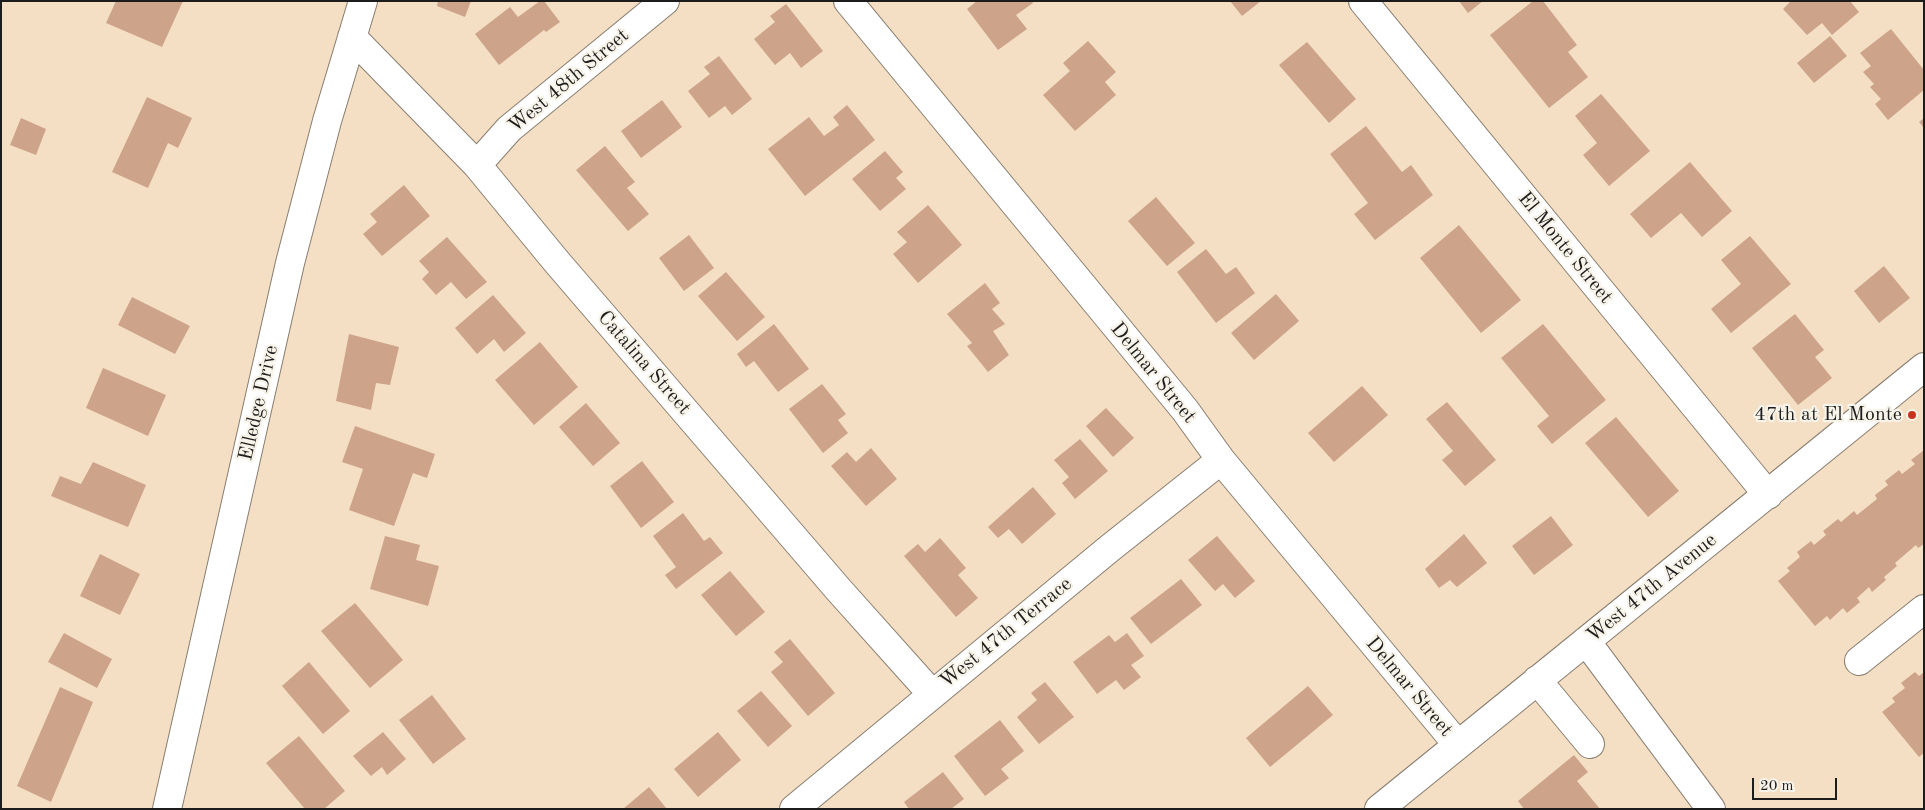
<!DOCTYPE html>
<style>
body{margin:0}
#map{position:relative;width:1925px;height:810px;overflow:hidden;background:#f4dfc5;font-family:"Old Standard TT",serif}
canvas{display:block}
.frame{position:absolute;inset:0;border:2px solid #1c1c1c;pointer-events:none}
.scale{position:absolute;left:1752px;top:778px;width:85px;height:22px;box-sizing:border-box;border:2px solid #1c1c1c;border-top:0;padding-left:6px;font-size:15px;line-height:18px;white-space:nowrap;color:#1c1c1c;-webkit-text-stroke:4px #f7f3e8;paint-order:stroke}
</style>
<div id="map">
<canvas width="1925" height="810"></canvas>
<div class="frame"></div>
<div class="scale">20 m</div>
</div>
<script>
const context = document.querySelector('canvas').getContext('2d');
context.lineJoin = 'round';
function paint(path, color) { context.fillStyle = color; context.fill(path, 'evenodd'); }
const poly = rows => new Path2D(rows.map(r => 'M' + r).join(''));
function stroke(path, color, width, dash) { context.strokeStyle = color; context.lineWidth = width; context.lineCap = dash ? 'butt' : 'round'; context.setLineDash(dash || []); context.stroke(path); }
function drawText(font, color, halo, rows, align = 'center') {
  context.font = font + ' "Old Standard TT",serif'; context.lineWidth = 4.5; context.setLineDash([]); context.textBaseline = 'middle'; context.strokeStyle = halo; context.fillStyle = color; for (const [text, x, y, turn = 0] of rows) {
    context.save(); context.translate(x, y); context.rotate((+turn || 0) * Math.PI / 180); context.textAlign = isNaN(turn) ? turn : align; if (halo) context.strokeText(text, 0, 0); context.fillText(text, 0, 0); context.restore();
  }
}
paint(poly([
 [116,1,183,1,162,47,106,23],
 [438,1,471,1,465,17,437,6],
 [540,1,544,1,560,22,546,32,544,30,499,65,475,34,510,7,518,17],
 [977,1,1032,1,1033,3,1016,15,1027,29,998,50,967,9],
 [1230,1,1261,1,1242,16],
 [1459,1,1483,1,1468,13],
 [1533,1,1543,1,1577,45,1568,52,1588,77,1549,108,1490,35],
 [1791,1,1850,1,1859,12,1832,35,1822,23,1807,35,1783,9],
 [786,4,823,51,801,68,790,53,775,65,754,39,775,22,770,16],
 [1891,29,1924,70,1924,90,1888,120,1875,104,1881,99,1870,87,1874,84,1863,72,1871,66,1860,53],
 [1830,36,1847,56,1814,83,1797,63],
 [1088,41,1116,72,1105,82,1116,95,1075,131,1043,95,1070,71,1063,63],
 [1307,42,1356,99,1329,123,1279,65],
 [719,56,752,99,732,115,725,106,709,118,688,91,710,74,704,67],
 [1601,94,1650,151,1609,186,1583,155,1597,143,1575,116],
 [147,97,192,118,178,148,168,143,148,188,112,172],
 [662,100,682,127,641,158,621,131],
 [847,105,875,140,805,196,768,149,809,117,824,136,839,125,833,117],
 [21,118,46,129,36,155,10,145],
 [1924,118,1924,128,1919,122],
 [1366,126,1402,172,1411,165,1433,195,1375,240,1354,214,1368,203,1330,154],
 [605,146,635,182,627,188,649,214,628,231,576,170],
 [885,151,903,172,896,178,906,189,880,211,852,179],
 [1690,162,1732,211,1702,237,1681,213,1651,238,1630,214],
 [404,185,430,216,382,256,363,234,377,222,370,214],
 [1156,197,1195,243,1167,266,1128,221],
 [928,205,962,245,918,283,893,254,907,242,897,232],
 [1459,225,1521,300,1481,333,1420,258],
 [689,235,714,268,684,291,659,258],
 [1750,236,1791,284,1731,333,1711,309,1741,284,1721,260],
 [447,237,487,282,466,299,451,282,436,295,422,279,429,272,419,261],
 [1206,249,1226,274,1236,267,1255,293,1216,323,1177,272],
 [1884,266,1910,298,1879,323,1854,291],
 [726,272,765,317,737,341,698,296],
 [985,283,1000,303,992,309,1005,324,993,331,1009,355,988,372,967,346,972,343,947,314],
 [1276,294,1299,321,1254,360,1231,333],
 [493,295,526,333,504,352,494,339,477,354,455,328],
 [132,297,190,326,175,354,118,325],
 [1795,314,1824,350,1815,357,1832,378,1798,405,1752,348],
 [774,324,809,369,778,392,754,361,746,367,737,354],
 [1543,324,1606,400,1552,444,1537,426,1549,416,1501,358],
 [349,334,399,347,390,385,376,383,371,410,336,401],
 [540,342,578,387,534,425,495,380],
 [103,368,166,395,148,436,86,408],
 [822,384,846,414,838,420,848,433,823,453,789,409],
 [1362,386,1388,415,1334,462,1308,433],
 [1447,402,1496,460,1465,486,1442,460,1453,451,1426,419],
 [586,403,620,443,593,466,559,427],
 [1106,408,1134,438,1113,457,1086,426],
 [1616,417,1679,491,1648,517,1585,443],
 [355,426,435,454,427,478,413,473,394,526,349,510,363,469,342,462],
 [1080,439,1108,471,1075,499,1062,483,1069,477,1054,460],
 [871,448,897,479,866,506,831,466,847,452,856,462],
 [1924,450,1924,544,1918,548,1916,545,1895,563,1897,566,1884,577,1886,580,1872,592,1869,587,1857,598,1860,602,1847,613,1843,608,1830,620,1827,616,1815,626,1778,581,1790,571,1787,568,1800,557,1797,552,1811,541,1814,545,1826,535,1823,531,1838,519,1841,522,1854,511,1857,515,1877,499,1875,495,1888,485,1885,481,1899,470,1902,474,1915,464,1911,460],
 [642,461,674,502,641,528,610,486],
 [93,462,146,485,128,527,51,496,60,476,81,484],
 [1033,487,1056,514,1022,544,1009,529,998,538,988,527],
 [683,513,704,541,710,537,723,553,676,589,665,575,676,567,653,536],
 [1551,516,1573,545,1534,575,1512,546],
 [1464,534,1487,563,1457,587,1450,580,1439,588,1425,569],
 [385,536,420,545,416,560,439,566,428,606,370,589],
 [1217,536,1255,581,1235,598,1223,584,1215,591,1188,560],
 [940,538,966,568,958,575,978,598,956,617,904,556,918,544,925,552],
 [100,554,140,574,120,615,80,596],
 [730,571,765,612,736,636,701,595],
 [1181,579,1202,605,1151,644,1130,618],
 [355,603,403,660,370,688,321,631],
 [64,633,112,659,97,688,48,662],
 [1127,633,1144,656,1131,665,1141,677,1124,690,1116,680,1097,694,1073,662,1109,635,1115,642],
 [790,639,835,693,808,716,771,672,783,662,774,652],
 [309,662,350,711,323,734,282,686],
 [1915,672,1919,676,1924,672,1924,753,1919,757,1882,712,1895,702,1892,698,1905,688,1901,683],
 [1045,682,1074,717,1039,744,1017,717,1037,700,1031,693],
 [1308,686,1333,715,1270,767,1246,738],
 [60,687,93,702,51,802,17,786],
 [761,691,792,726,768,747,737,711],
 [432,695,466,739,433,764,399,720],
 [1000,720,1024,751,1001,769,1009,778,985,796,954,756],
 [383,732,406,759,387,775,382,767,371,776,353,756],
 [718,732,741,760,698,797,674,769],
 [299,736,345,791,324,809,305,809,266,763],
 [1574,755,1588,772,1577,781,1600,809,1524,809,1518,801],
 [943,772,964,799,951,809,909,809,904,802],
 [649,787,667,809,623,809]
]), '#cda489');
const minor = poly([
 [848,1,1185,410,1221,460,1458,745],
 [1363,1,1768,495],
 [352,37,477,165,556,261,838,589,932,694],
 [477,165,509,129,665,1],
 [1586,641,1711,809],
 [1859,661,1924,609],
 [1537,680,1590,744],
 [167,809,290,263,327,121,363,1],
 [794,809,1110,548,1221,460],
 [1379,809,1924,367]
]);
stroke(minor, '#887e70', 30);
stroke(minor, '#fff', 28);
for (const [x, y, r, color] of [
 [1912,415,5,"#c8321e"]
]) { const dot = new Path2D(); dot.arc(x, y, r, 0, 2 * Math.PI); context.fillStyle = color; context.fill(dot); stroke(dot, '#f7f3e8', 2); }
drawText('20px', '#1c1c1c', '#f7f3e8', [
 ["West 48th Street",569,81,-40],
 ["El Monte Street",1565,248,51],
 ["Catalina Street",644,363,49],
 ["Delmar Street",1153,373,51],
 ["Elledge Drive",259,403,-77],
 ["West 47th Avenue",1652,588,-39],
 ["West 47th Terrace",1006,633,-39],
 ["Delmar Street",1409,687,50]
]);
drawText('20px', '#1c1c1c', '#f7f3e8', [
 ["47th at El Monte",1902,415]
], 'right');
</script>
